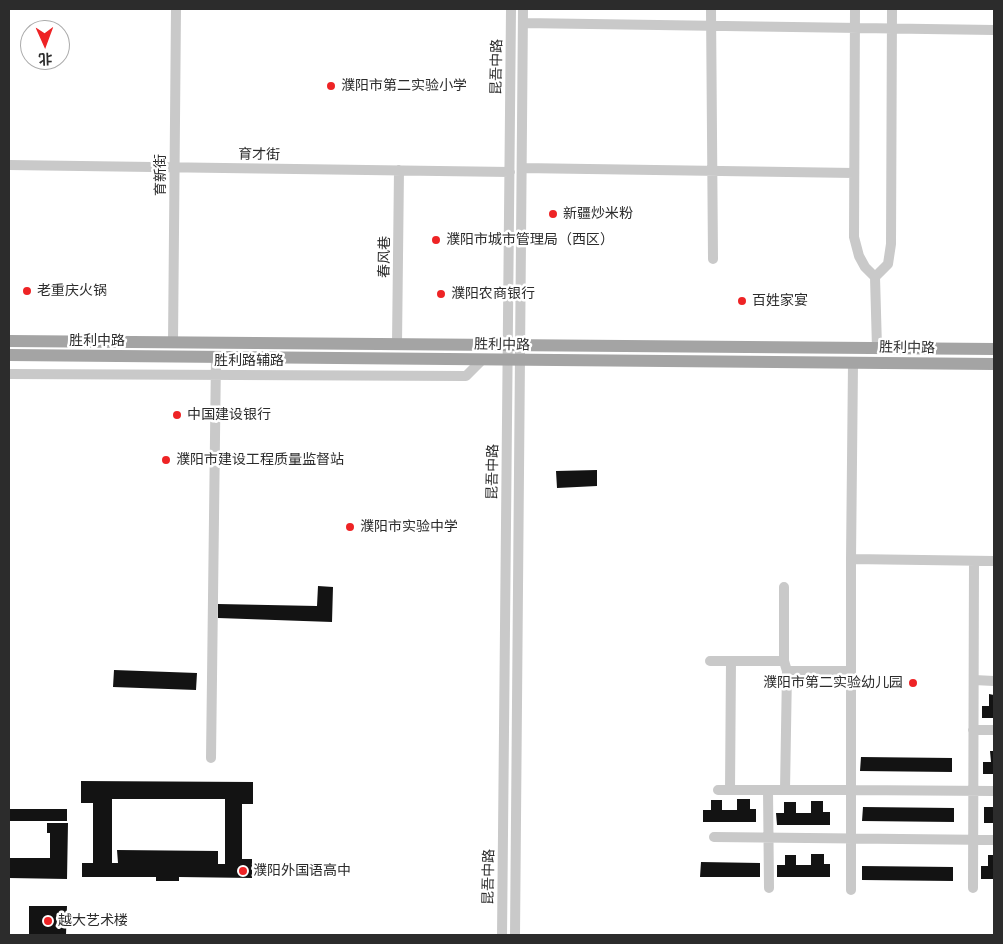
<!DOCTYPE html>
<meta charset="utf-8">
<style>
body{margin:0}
#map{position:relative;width:1003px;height:944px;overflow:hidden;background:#fff;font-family:Manrope,"Noto Sans SC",sans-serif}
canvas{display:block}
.frame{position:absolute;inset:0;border:10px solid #2c2c2c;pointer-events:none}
.north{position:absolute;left:20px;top:20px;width:50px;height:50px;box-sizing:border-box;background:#fff;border:1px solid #ababab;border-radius:50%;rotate:178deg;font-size:14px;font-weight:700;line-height:20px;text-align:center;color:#2c2c2c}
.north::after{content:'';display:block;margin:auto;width:18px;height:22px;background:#ee2325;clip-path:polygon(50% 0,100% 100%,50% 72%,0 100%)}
</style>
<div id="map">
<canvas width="1003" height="944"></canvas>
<div class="frame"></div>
<div class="north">北</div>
</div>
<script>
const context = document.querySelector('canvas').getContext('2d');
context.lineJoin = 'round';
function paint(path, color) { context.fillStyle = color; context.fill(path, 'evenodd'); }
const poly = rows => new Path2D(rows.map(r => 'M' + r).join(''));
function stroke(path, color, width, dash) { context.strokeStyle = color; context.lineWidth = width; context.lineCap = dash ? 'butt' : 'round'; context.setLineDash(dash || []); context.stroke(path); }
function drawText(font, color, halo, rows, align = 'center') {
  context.font = font + ' Manrope,"Noto Sans SC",sans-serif'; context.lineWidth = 5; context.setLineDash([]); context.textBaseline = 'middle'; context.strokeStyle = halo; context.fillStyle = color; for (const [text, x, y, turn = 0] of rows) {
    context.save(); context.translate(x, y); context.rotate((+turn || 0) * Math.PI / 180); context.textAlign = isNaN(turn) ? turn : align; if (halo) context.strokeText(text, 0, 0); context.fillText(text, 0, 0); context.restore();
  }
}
paint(poly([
 [597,470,597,486,557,488,556,471],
 [318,586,333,587,332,622,218,618,218,604,317,606],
 [114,670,197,673,196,690,113,687],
 [989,694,994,695,994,718,982,718,982,706,989,706],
 [990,751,994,751,994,774,983,774,983,762,991,762],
 [861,757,952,758,952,772,860,771],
 [81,781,253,782,253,804,242,804,242,859,252,859,252,878,179,877,179,881,156,881,156,877,82,877,82,863,93,863,93,803,81,803],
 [112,799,225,799,225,864,218,864,218,851,117,850,118,863,112,863],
 [737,799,750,799,750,809,756,809,756,822,703,822,703,810,711,810,711,800,722,800,722,810,737,810],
 [811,801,823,801,823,812,830,812,830,825,777,825,776,813,784,813,784,802,796,802,796,813,811,813],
 [863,807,954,808,954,822,862,821],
 [984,807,994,807,994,823,984,823],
 [9,809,67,809,67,821,9,821],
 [47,823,68,823,67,879,9,878,9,858,50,858,50,833,47,833],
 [811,854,824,854,824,864,830,864,830,877,777,877,777,865,785,865,785,855,796,855,796,865,811,865],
 [988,855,994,855,994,879,981,879,981,866,988,866],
 [701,862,760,863,760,877,700,877],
 [862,866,953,867,953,881,862,880],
 [29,906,67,906,66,935,29,935]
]), '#131313');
stroke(poly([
 [711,9,713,259],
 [855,9,854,237,859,256,865,267,875,277,877,348],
 [523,23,994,30],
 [9,165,510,172],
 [522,168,854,173],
 [875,277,888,264,891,244,892,9],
 [173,342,176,9],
 [397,344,399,170],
 [853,363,851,559,994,561],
 [9,374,466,376,483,359],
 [784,587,784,661,787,671,785,790],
 [710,661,784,661],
 [787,671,851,671],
 [974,680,994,681],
 [973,730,994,730],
 [211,758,216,357],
 [718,790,851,790,994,791],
 [730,790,731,661],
 [768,790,769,888],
 [714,837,994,840],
 [973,888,974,561],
 [851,890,851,559],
 [502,935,511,9],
 [515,935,523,9]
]), '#c9c9c9', 10);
stroke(poly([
 [9,341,994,349],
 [9,355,994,364]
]), '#a4a4a4', 12);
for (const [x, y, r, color] of [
 [331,86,5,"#ee2325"],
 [553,214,5,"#ee2325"],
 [436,240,5,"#ee2325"],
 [27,291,5,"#ee2325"],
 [441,294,5,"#ee2325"],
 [742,301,5,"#ee2325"],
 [177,415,5,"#ee2325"],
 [166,460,5,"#ee2325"],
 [350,527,5,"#ee2325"],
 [913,683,5,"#ee2325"],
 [243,871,5,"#ee2325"],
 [48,921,5,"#ee2325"]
]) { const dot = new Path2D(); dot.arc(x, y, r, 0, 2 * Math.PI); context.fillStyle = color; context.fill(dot); stroke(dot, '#fff', 2); }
drawText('14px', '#2c2c2c', '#fff', [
 ["昆吾中路",497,67,-89],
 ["育才街",259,155,1],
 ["育新街",161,175,-90],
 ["春风巷",385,257,-89],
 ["胜利中路",97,341],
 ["胜利中路",502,345,1],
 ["胜利中路",907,348,1],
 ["胜利路辅路",249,361],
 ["昆吾中路",493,472,-89],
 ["昆吾中路",489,877,-89]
]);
drawText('14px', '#2c2c2c', '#fff', [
 ["濮阳市第二实验小学",341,86],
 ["新疆炒米粉",563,214],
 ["濮阳市城市管理局（西区）",446,240],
 ["老重庆火锅",37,291],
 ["濮阳农商银行",451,294],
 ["百姓家宴",752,301],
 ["中国建设银行",187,415],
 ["濮阳市建设工程质量监督站",176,460],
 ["濮阳市实验中学",360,527],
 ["濮阳市第二实验幼儿园",903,683,"right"],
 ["濮阳外国语高中",253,871],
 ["越大艺术楼",58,921]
], 'left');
</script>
